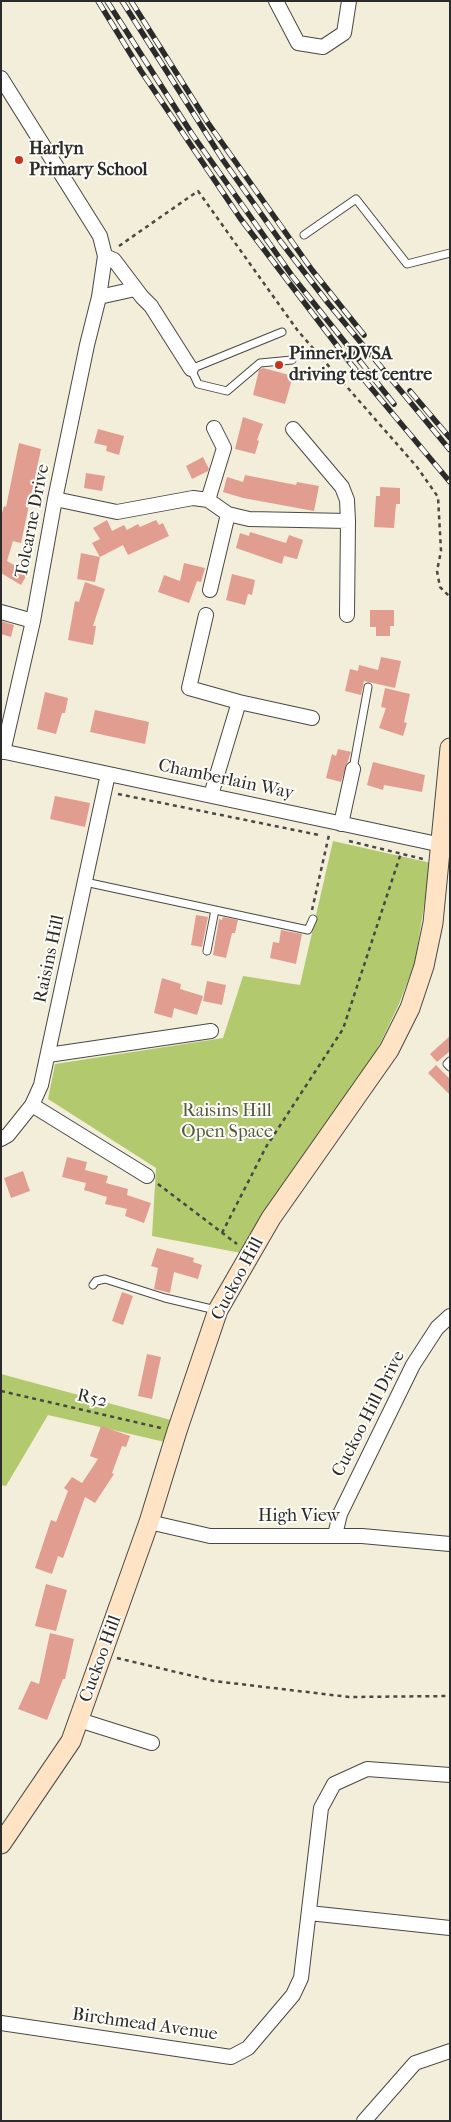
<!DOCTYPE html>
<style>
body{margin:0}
#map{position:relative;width:451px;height:2122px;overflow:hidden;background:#f3eeda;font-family:"IM FELL French Canon",serif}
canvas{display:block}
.frame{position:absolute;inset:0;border:2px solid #2b2b2b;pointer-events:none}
</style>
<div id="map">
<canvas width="451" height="2122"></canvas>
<div class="frame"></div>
</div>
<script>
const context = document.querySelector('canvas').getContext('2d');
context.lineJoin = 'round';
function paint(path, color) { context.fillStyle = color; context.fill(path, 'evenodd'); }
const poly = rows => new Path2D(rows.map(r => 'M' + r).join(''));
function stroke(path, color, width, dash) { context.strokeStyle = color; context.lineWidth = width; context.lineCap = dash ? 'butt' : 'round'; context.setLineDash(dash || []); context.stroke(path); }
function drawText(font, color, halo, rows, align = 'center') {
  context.font = font + ' "IM FELL French Canon",serif'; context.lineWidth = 4; context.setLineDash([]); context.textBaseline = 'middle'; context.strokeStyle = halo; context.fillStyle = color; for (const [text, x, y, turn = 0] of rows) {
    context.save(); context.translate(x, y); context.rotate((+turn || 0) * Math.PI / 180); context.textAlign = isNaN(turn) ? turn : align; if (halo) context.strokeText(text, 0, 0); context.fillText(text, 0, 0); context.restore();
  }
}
paint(poly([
 [333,841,431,863,415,962,399,1004,377,1050,241,1253,152,1236,156,1168,48,1099,55,1064,223,1038,243,976,300,985],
 [1,1374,171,1420,165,1442,48,1415,6,1486,1,1485]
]), '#b3c96e');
paint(poly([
 [263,368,293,376,285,404,253,395,259,370],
 [243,417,263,424,257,440,259,441,255,454,235,449],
 [98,429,124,436,119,455,106,451,107,446,94,443],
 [19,443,41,449,21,543,13,541,7,561,28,573,21,585,1,573,1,517,4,506,6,507],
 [203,457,209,469,208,471,192,479,186,466],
 [86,473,105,476,102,491,84,488],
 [245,475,296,485,297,482,319,486,314,511,243,498,223,492,227,477,243,482],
 [380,487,400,488,400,504,396,504,394,528,374,527,376,496,380,496],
 [107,520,112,531,124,525,127,530,138,524,140,527,156,520,159,525,163,523,169,536,128,555,123,545,100,557,92,543,100,539,93,528],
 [250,532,286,543,289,535,303,540,297,559,284,556,282,564,236,548,240,533,249,536],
 [81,553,100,557,95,582,77,579],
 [184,563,205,568,201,582,197,581,189,603,158,592,164,575,180,581],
 [232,574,255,580,252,595,248,594,245,605,226,600],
 [85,582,105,589,93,626,96,626,93,645,68,640,75,601,79,602],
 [370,610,394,610,394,626,390,626,390,636,376,636,376,627,370,627],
 [1,621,14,625,11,637,1,634],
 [381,657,401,661,395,688,364,681,361,695,345,691,350,669,358,671,359,665,378,670],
 [385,688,410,694,404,722,407,723,403,736,379,728,386,708,381,707],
 [45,692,68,698,65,713,62,713,56,734,37,729],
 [95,710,149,722,145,744,90,732],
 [338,749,351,752,341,782,326,778,332,754,336,756],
 [373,762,425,775,422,792,384,785,383,790,367,785],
 [55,796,90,803,85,827,50,819],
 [196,915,208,917,202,947,191,945],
 [223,917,238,920,235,933,232,933,226,958,213,955,219,919,222,920],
 [281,930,302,934,296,964,270,958,273,942,279,943],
 [162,978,181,984,180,989,203,996,197,1015,174,1008,172,1018,154,1013],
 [207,981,226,985,222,1005,203,1001],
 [450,1036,450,1051,437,1062,430,1054],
 [436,1065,450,1079,450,1095,428,1073],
 [67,1157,87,1162,85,1170,108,1176,106,1183,128,1189,127,1195,151,1203,144,1223,125,1216,127,1209,105,1204,107,1197,84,1190,86,1183,62,1177],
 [23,1171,30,1191,11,1198,4,1178],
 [157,1248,194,1258,193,1262,202,1265,198,1279,174,1272,170,1293,154,1289,158,1268,151,1266],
 [122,1292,133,1296,123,1325,112,1321],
 [147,1354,161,1357,152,1399,138,1396],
 [101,1426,130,1436,126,1447,122,1446,112,1473,114,1474,95,1503,85,1497,63,1558,58,1556,52,1574,35,1568,51,1520,56,1522,68,1491,64,1488,72,1477,82,1483,98,1459,90,1456],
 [46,1584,67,1590,56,1631,35,1626],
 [50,1633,74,1639,65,1679,63,1679,47,1720,18,1709,31,1681,39,1684]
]), '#e29d91');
const service = poly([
 [304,235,356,199,407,264,450,253],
 [282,332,191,369,198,384,227,391,260,363,292,360],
 [353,769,368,687],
 [85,882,308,930,313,919],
 [207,951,215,910],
 [450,1061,447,1064,450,1067],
 [93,1285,96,1281,105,1279,165,1298,216,1310]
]);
const minor = poly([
 [276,1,298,43,323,47,344,33,349,1],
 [1,78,100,236,105,256,99,297,87,345,55,499,33,621,3,752],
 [105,256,114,260,142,297,151,306,191,369],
 [99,297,135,289],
 [55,499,117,512,193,498,208,500,228,514,249,519,348,521,347,500,342,487,293,429],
 [208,500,224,448,214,428],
 [210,590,228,514],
 [1,612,33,621],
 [206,615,189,688,239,702,211,795],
 [347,615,348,521],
 [239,702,312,718],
 [1,751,442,845],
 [341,824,353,769],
 [48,1055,211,1031],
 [32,1105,147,1176],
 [1,1139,8,1135,32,1105,41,1085,108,774],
 [149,1522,210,1536,362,1536,450,1544],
 [335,1535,340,1514,413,1365,437,1328,450,1316],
 [79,1720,152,1743],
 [309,1913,450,1928],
 [1,2023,231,2057,248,2048,293,1995,301,1978,321,1808,334,1784,367,1769,450,1775],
 [364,2121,415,2063,450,2051]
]);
const secondary = poly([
 [1,1844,71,1741,149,1522,177,1431,218,1310,271,1218,389,1050,410,1008,424,966,433,923,450,748]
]);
stroke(service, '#494845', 9);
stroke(minor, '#494845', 16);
stroke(secondary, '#494845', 21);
stroke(poly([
 [119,246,198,191,298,331,417,467,438,497,441,551,437,571,440,587,450,597],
 [118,794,319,835],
 [349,841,423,859],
 [312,910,329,835],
 [158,1184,237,1244],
 [222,1233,266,1147,343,1029,401,853],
 [1,1391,161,1428],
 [117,1658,214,1681,349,1697,450,1696]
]), '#494845', 2.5, [4, 4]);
stroke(service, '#fff', 7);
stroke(minor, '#fff', 14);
stroke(secondary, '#fee4c5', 19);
const rail = poly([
 [98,1,141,71,240,218,351,364,450,482],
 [107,1,192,134,293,277,394,404],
 [122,1,223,160,281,242,328,303,450,450],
 [131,1,208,123,312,270,364,335],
 [410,391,450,438]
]);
stroke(rail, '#2b2b2b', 5.5);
stroke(rail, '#fdfcf7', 4, [11]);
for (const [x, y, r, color] of [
 [19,160,5,"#c8321e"],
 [279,365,5,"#c8321e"]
]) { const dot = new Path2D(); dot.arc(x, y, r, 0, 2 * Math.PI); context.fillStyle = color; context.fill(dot); stroke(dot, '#fdfcf7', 2); }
drawText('bold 18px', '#2b2b2b', '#fdfcf7', [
 ["Harlyn",29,150],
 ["Primary School",29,171],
 ["Pinner DVSA",289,355],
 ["driving test centre",289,376]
], 'left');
drawText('18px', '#2b2b2b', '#fdfcf7', [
 ["Tolcarne Drive",33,521,-79],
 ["Chamberlain Way",226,780,12],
 ["Raisins Hill",50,959,-78],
 ["Cuckoo Hill",238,1279,-62],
 ["R52",92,1399,13],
 ["Cuckoo Hill Drive",369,1414,-63],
 ["High View",299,1517],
 ["Cuckoo Hill",101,1659,-70],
 ["Birchmead Avenue",145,2025,8]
]);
drawText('18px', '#545a3f', '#fdfcf7', [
 ["Raisins Hill",227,1112],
 ["Open Space",227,1133]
]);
</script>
